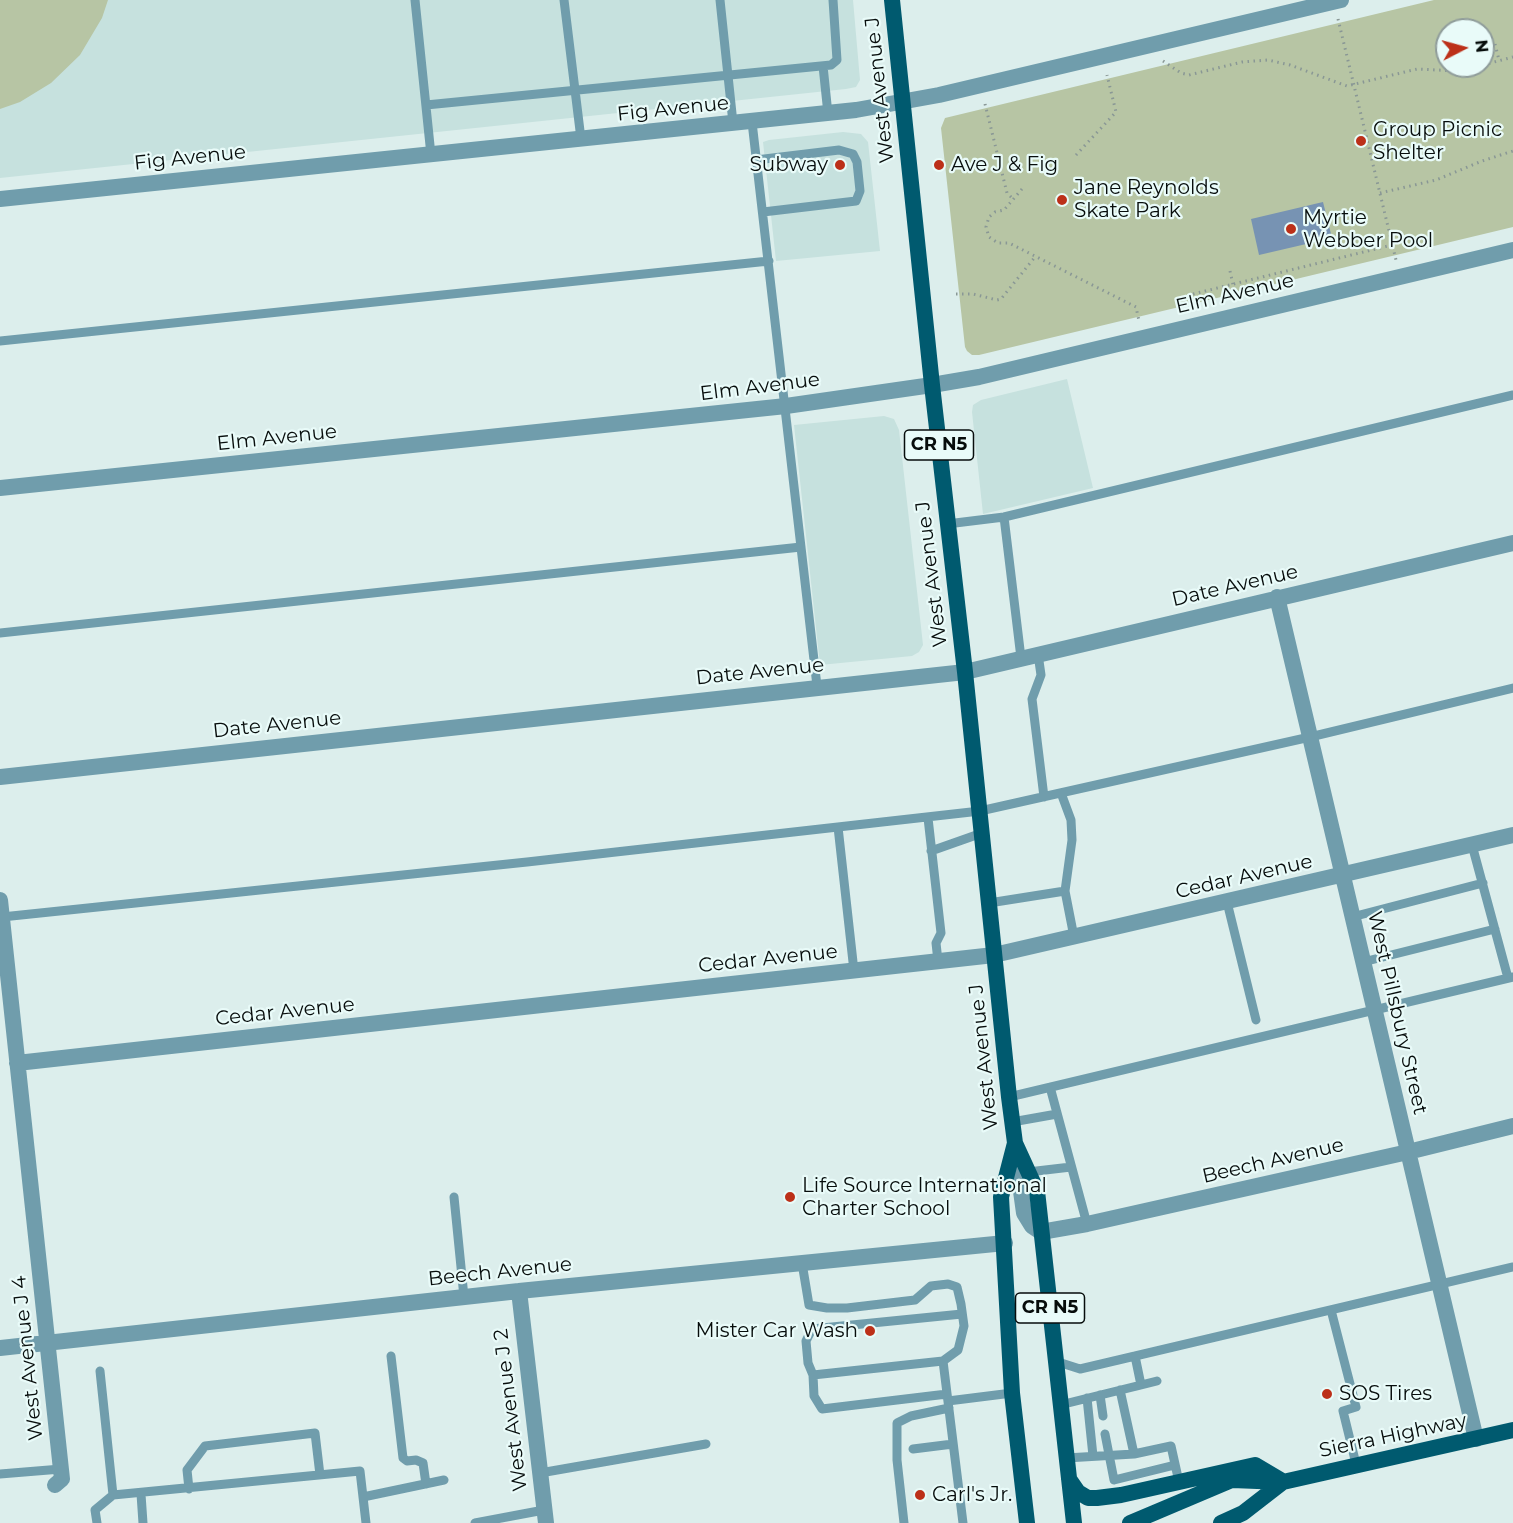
<!DOCTYPE html>
<style>
body{margin:0}
#map{position:relative;width:1513px;height:1523px;overflow:hidden;background:#dceeec;font-family:Montserrat,sans-serif}
canvas{display:block}
.north{position:absolute;left:1435px;top:18px;width:60px;height:60px;box-sizing:border-box;background:#e9fbf9;border:2px solid #8f9c9a;border-radius:50%;rotate:84deg;font-size:16px;font-weight:700;line-height:24px;text-align:center;color:#070d0c}
.north::after{content:'';display:block;margin:auto;width:21px;height:27px;background:#bc3019;clip-path:polygon(50% 0,100% 100%,50% 72%,0 100%)}
</style>
<div id="map">
<canvas width="1513" height="1523"></canvas>
<div class="north">N</div>
</div>
<script>
const context = document.querySelector('canvas').getContext('2d');
context.lineJoin = 'round';
function paint(path, color) { context.fillStyle = color; context.fill(path, 'evenodd'); }
const poly = rows => new Path2D(rows.map(r => 'M' + r).join(''));
function stroke(path, color, width, dash) { context.strokeStyle = color; context.lineWidth = width; context.lineCap = dash ? 'butt' : 'round'; context.setLineDash(dash || []); context.stroke(path); }
function drawText(font, color, halo, rows, align = 'center') {
  context.font = font + ' Montserrat,sans-serif'; context.lineWidth = 4.5; context.setLineDash([]); context.textBaseline = 'middle'; context.strokeStyle = halo; context.fillStyle = color; for (const [text, x, y, turn = 0] of rows) {
    context.save(); context.translate(x, y); context.rotate((+turn || 0) * Math.PI / 180); context.textAlign = isNaN(turn) ? turn : align; if (halo) context.strokeText(text, 0, 0); context.fillText(text, 0, 0); context.restore();
  }
}
paint(poly([
 [0,0,853,0,860,80,856,87,846,89,0,178],
 [843,132,861,134,868,142,880,251,776,261,763,142,769,140],
 [1067,379,1093,488,983,514,972,412,973,405,981,400],
 [884,416,894,419,899,430,923,645,919,652,912,656,820,665,794,425]
]), '#c6e1de');
paint(poly([
 [0,0,108,0,102,18,80,55,51,83,20,102,0,109],
 [1434,0,1513,0,1513,227,979,355,972,355,967,351,965,347,941,128,945,118],
 [1447,30,1483,30,1483,66,1447,66]
]), '#b7c5a4');
paint(poly([
 [1323,202,1332,238,1259,255,1251,219]
]), '#7793b3');
stroke(poly([
 [1338,19,1396,260],
 [1495,44,1499,60],
 [1163,61,1181,73,1189,75,1242,62,1268,60,1290,65,1347,86,1417,69,1457,71,1477,66],
 [1483,65,1513,57],
 [985,104,1007,193,1013,199],
 [1076,155,1116,112,1107,75],
 [1022,189,1004,210,995,212,989,217,986,227,989,237,998,243,1009,243,1136,307,1139,321],
 [1380,193,1436,180,1482,161,1513,151],
 [1230,271,1236,298],
 [956,294,973,294,997,300,1001,299,1035,257],
 [1193,294,1392,245]
]), '#899795', 3, [1.5, 4.5]);
stroke(poly([
 [415,0,431,155],
 [564,0,581,139],
 [720,0,733,123],
 [823,66,828,114],
 [426,105,831,65,837,60,833,0],
 [752,122,817,686],
 [756,160,839,150,853,154,857,162,860,191,856,201,763,212],
 [0,341,769,261],
 [1004,517,1021,658],
 [947,524,1004,517,1513,395],
 [0,633,801,547],
 [1038,654,1041,675,1032,699,1044,797],
 [1061,793,1071,820,1072,840,1065,891,1074,937],
 [928,818,941,933,936,943,938,961],
 [838,827,854,971],
 [1472,845,1508,978],
 [931,851,982,833],
 [1227,902,1256,1020],
 [989,903,1065,891],
 [2,917,527,862,980,811,1310,737,1513,688],
 [1352,917,1483,883],
 [1363,962,1495,929],
 [1050,1087,1087,1224],
 [1009,1097,1513,977],
 [1012,1122,1057,1114],
 [1028,1172,1071,1167],
 [454,1197,464,1297],
 [802,1263,809,1305,827,1308,847,1308,915,1300,931,1286,948,1284,957,1287,961,1304,964,1326,958,1350,943,1361,813,1375,808,1363,806,1341,812,1329,962,1314],
 [1331,1310,1356,1407,1343,1411,1356,1464],
 [391,1356,403,1458,407,1461,416,1460,423,1463,426,1484],
 [943,1361,963,1523],
 [1055,1361,1080,1369,1513,1267],
 [813,1375,814,1396,822,1409,947,1394],
 [1141,1385,1157,1381],
 [1120,1390,1134,1454,1171,1446,1179,1482],
 [1100,1395,1103,1416],
 [1087,1398,1093,1456],
 [948,1401,1012,1393],
 [1060,1405,1141,1385,1135,1356],
 [1105,1434,1114,1480,1175,1465],
 [913,1449,953,1444],
 [1066,1458,1134,1454],
 [540,1473,706,1444],
 [0,1474,61,1469],
 [189,1489,187,1470,205,1446,315,1433,320,1475],
 [141,1494,143,1523],
 [113,1495,360,1471,366,1523],
 [363,1497,444,1480],
 [97,1523,95,1510,113,1495,100,1371],
 [475,1523,544,1510],
 [904,1523,897,1460,897,1423,911,1416,949,1408]
]), '#709dac', 9);
stroke(poly([
 [0,199,856,110,939,95,1341,0],
 [0,488,786,406,932,385,979,377,1513,250],
 [1277,597,1476,1439],
 [0,777,965,672,1513,543],
 [0,900,62,1479,55,1485],
 [17,1063,994,955,1513,835],
 [1015,1148,1024,1213,1032,1226,1041,1232,1087,1224,1408,1152,1513,1126],
 [519,1291,546,1523],
 [0,1348,519,1291,1005,1243]
]), '#709dac', 16);
stroke(poly([
 [892,0,932,385,965,672,1009,1097,1015,1143,1037,1191,1074,1523],
 [1015,1143,1001,1197,1012,1393,1027,1523],
 [1069,1479,1078,1492,1088,1498,1097,1498,1121,1495,1255,1465,1282,1481],
 [1130,1523,1232,1480,1283,1482,1513,1430],
 [1221,1523,1243,1513,1283,1482]
]), '#005a6f', 16);
for (const [x, y, r, color] of [
 [1361,141,6,"#bc3019"],
 [840,165,6,"#bc3019"],
 [939,165,6,"#bc3019"],
 [1062,200,6,"#bc3019"],
 [1291,229,6,"#bc3019"],
 [790,1197,6,"#bc3019"],
 [870,1331,6,"#bc3019"],
 [1327,1394,6,"#bc3019"],
 [920,1495,6,"#bc3019"]
]) { const dot = new Path2D(); dot.arc(x, y, r, 0, 2 * Math.PI); context.fillStyle = color; context.fill(dot); stroke(dot, '#e9fbf9', 2); }
for (const [x, y, w] of [
 [939,445,69],
 [1050,1308,69]
]) { const box = new Path2D(); box.roundRect(x - w / 2, y - 15, w, 30, 4.5); context.fillStyle = '#e9fbf9'; context.fill(box); stroke(box, '#070d0c', 1.5); }
drawText('bold 18px', '#070d0c', null, [
 ["CR N5",939,445],
 ["CR N5",1050,1308]
]);
drawText('20px', '#070d0c', '#e9fbf9', [
 ["West Avenue J",880,90,-96],
 ["Fig Avenue",673,109,-6],
 ["Fig Avenue",190,158,-6],
 ["Elm Avenue",1235,294,-13],
 ["Elm Avenue",760,387,-7],
 ["Elm Avenue",277,438,-6],
 ["West Avenue J",932,574,-97],
 ["Date Avenue",1235,586,-13],
 ["Date Avenue",760,672,-6],
 ["Date Avenue",277,725,-6],
 ["Cedar Avenue",1244,877,-13],
 ["Cedar Avenue",768,959,-6],
 ["Cedar Avenue",285,1012,-6],
 ["West Pillsbury Street",1397,1013,77],
 ["West Avenue J",984,1057,-96],
 ["Beech Avenue",1273,1161,-13],
 ["Beech Avenue",500,1272,-6],
 ["West Avenue J 4",28,1358,-96],
 ["West Avenue J 2",511,1410,-97],
 ["Sierra Highway",1393,1436,-12]
]);
drawText('20px', '#070d0c', '#e9fbf9', [
 ["Group Picnic",1373,130],
 ["Shelter",1373,153],
 ["Subway",828,165,"right"],
 ["Ave J & Fig",951,165],
 ["Jane Reynolds",1074,188],
 ["Skate Park",1074,211],
 ["Myrtie",1303,218],
 ["Webber Pool",1303,241],
 ["Life Source International",802,1186],
 ["Charter School",802,1209],
 ["Mister Car Wash",858,1331,"right"],
 ["SOS Tires",1339,1394],
 ["Carl's Jr.",932,1495]
], 'left');
</script>
